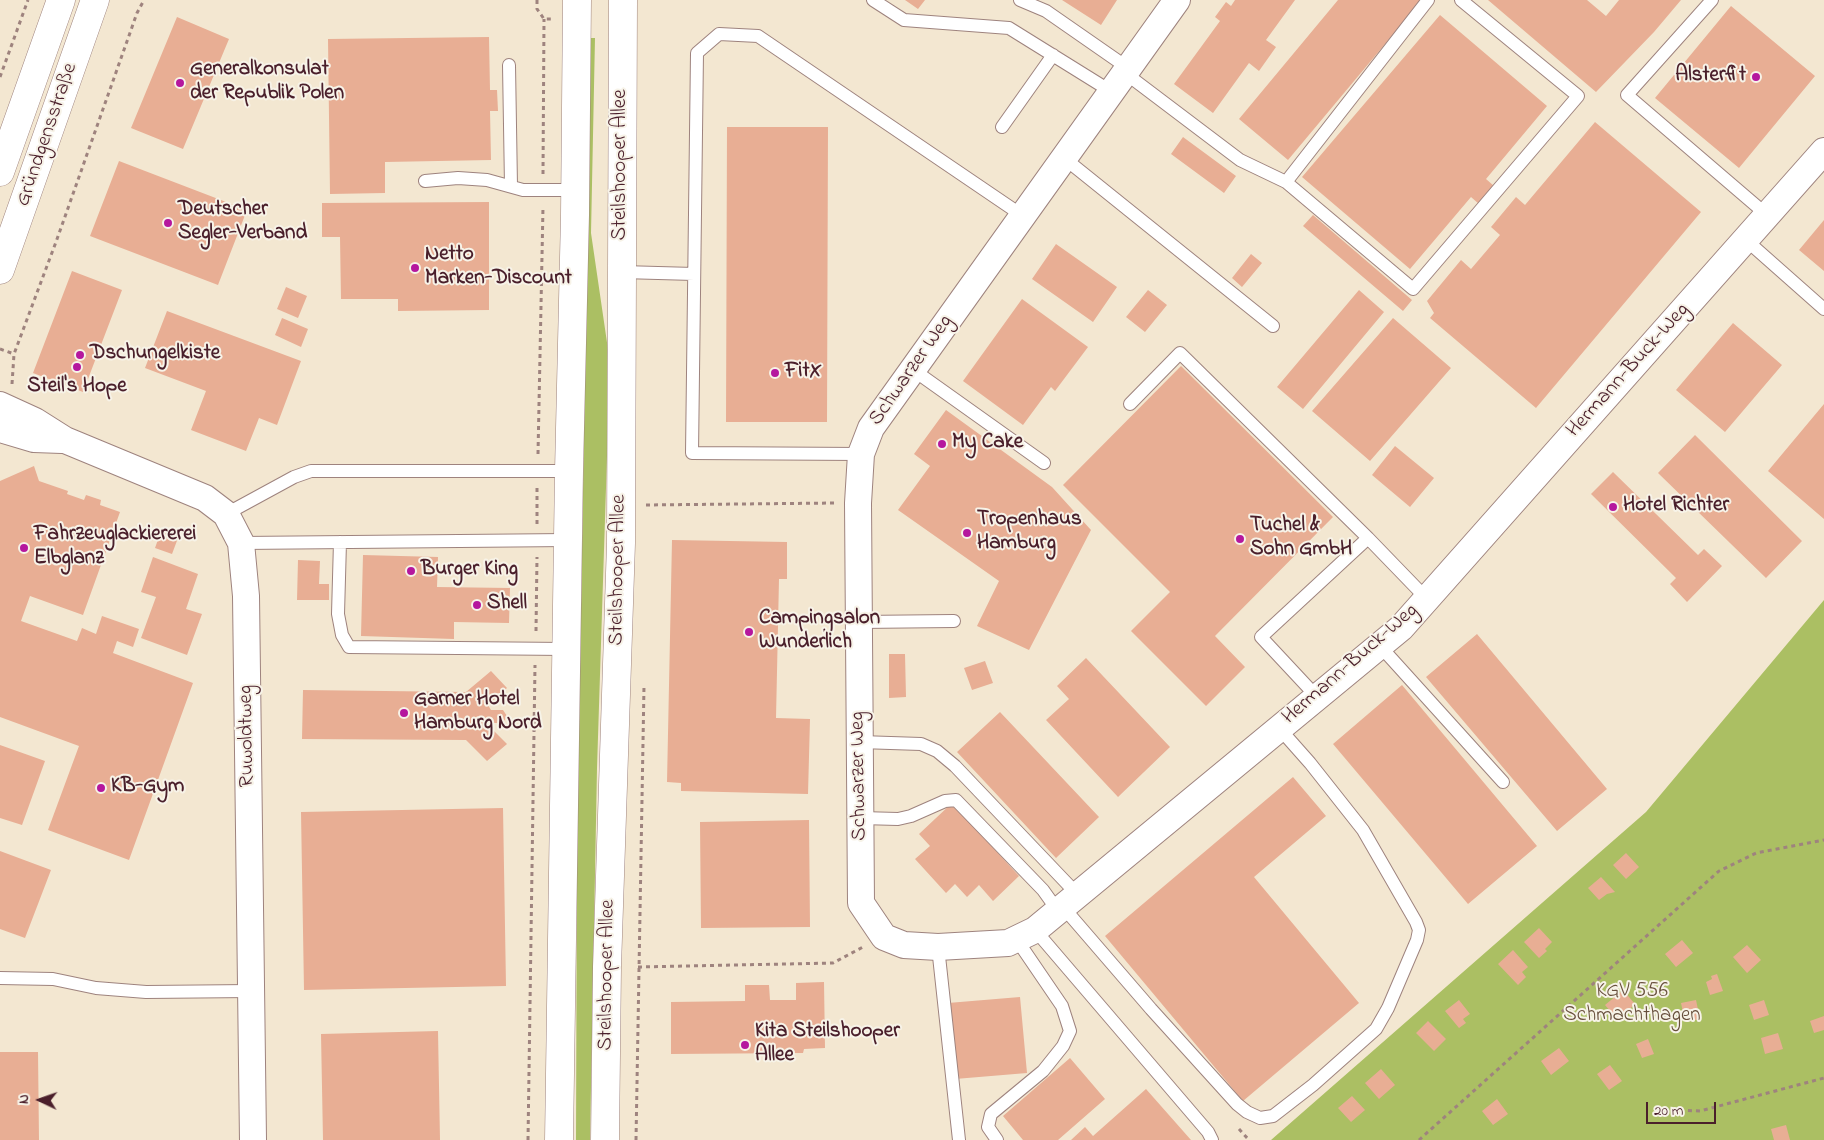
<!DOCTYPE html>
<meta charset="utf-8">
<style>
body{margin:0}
#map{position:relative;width:1824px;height:1140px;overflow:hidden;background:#f3e7d1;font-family:"Indie Flower",sans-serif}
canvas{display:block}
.north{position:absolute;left:15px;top:1075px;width:50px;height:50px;-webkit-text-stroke:4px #f7f3e8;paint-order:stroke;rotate:273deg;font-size:14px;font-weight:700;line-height:20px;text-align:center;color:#4a1f2b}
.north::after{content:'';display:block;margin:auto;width:18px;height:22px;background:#4a1f2b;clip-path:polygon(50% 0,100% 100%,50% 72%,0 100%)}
.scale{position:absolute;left:1646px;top:1102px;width:70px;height:22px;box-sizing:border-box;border:2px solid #4a1f2b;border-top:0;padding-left:6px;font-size:15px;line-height:18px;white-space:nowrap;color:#4a1f2b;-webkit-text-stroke:4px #f7f3e8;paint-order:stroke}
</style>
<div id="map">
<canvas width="1824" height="1140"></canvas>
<div class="north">N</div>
<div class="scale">20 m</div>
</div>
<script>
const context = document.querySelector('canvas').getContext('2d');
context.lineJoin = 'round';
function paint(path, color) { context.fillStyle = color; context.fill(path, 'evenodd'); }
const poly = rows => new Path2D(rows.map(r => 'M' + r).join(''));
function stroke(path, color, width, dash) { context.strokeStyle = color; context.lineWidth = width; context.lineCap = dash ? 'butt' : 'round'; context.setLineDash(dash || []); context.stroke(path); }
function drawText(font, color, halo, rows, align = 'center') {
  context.font = font + ' "Indie Flower",sans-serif'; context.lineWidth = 4; context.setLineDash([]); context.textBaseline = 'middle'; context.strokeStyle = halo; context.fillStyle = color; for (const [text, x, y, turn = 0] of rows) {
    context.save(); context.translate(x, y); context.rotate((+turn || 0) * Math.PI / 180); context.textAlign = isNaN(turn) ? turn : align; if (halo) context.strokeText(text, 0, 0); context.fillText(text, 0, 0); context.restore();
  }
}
paint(poly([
 [587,38,595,38,591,233,610,363,597,768,590,1140,576,1140,577,841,584,433],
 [1824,600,1824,1140,1271,1140,1646,812]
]), '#abbf63');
paint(poly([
 [905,0,925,0,918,9],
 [1062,0,1117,0,1101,25],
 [1235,0,1295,0,1266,40,1276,47,1259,71,1249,63,1213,113,1174,84,1220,21,1215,17,1226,2,1231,6],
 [1338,0,1419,0,1421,1,1288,160,1239,119],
 [1488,0,1587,0,1606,16,1619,0,1681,0,1654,32,1596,92],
 [1731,6,1815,76,1739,168,1655,98],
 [1440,15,1547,106,1486,179,1494,186,1479,204,1471,197,1410,269,1302,177],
 [177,17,229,39,183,149,131,128],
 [489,37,490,90,497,90,498,111,490,111,491,160,385,162,385,193,330,194,328,39],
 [1595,122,1701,212,1536,408,1430,318,1434,313,1427,301,1461,260,1471,269,1500,235,1491,227,1516,197,1525,205],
 [727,127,828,127,827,422,726,422],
 [1183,137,1236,176,1224,193,1171,154],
 [119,161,247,210,218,285,90,236],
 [489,202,489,310,398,311,398,299,341,299,340,237,322,237,322,203],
 [1313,215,1412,300,1403,311,1303,226],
 [1824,220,1824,271,1799,250],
 [1056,244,1117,287,1093,322,1032,279],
 [1251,254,1262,263,1242,287,1232,278],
 [72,271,122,290,83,392,33,373],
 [286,287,307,296,298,318,277,309],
 [1148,290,1167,305,1145,332,1126,317],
 [1359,290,1384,312,1303,409,1277,387],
 [1022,299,1088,347,1055,391,1051,387,1023,425,963,381],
 [167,311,301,361,277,425,259,418,246,451,191,430,206,391,145,368],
 [282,318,308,329,301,347,275,335],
 [1393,318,1451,368,1370,461,1312,411],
 [1733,323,1782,365,1725,432,1676,390],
 [1181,366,1333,517,1215,636,1245,667,1206,706,1131,631,1170,592,1063,485],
 [1824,404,1824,519,1768,471],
 [946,410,1052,487,1091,530,1029,650,977,626,999,581,898,510,930,466,914,454],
 [1695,435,1802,541,1766,578,1658,473],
 [1395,446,1434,478,1410,507,1372,475],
 [34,466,39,481,68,491,67,494,84,500,86,495,101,500,100,505,120,512,83,615,30,596,21,621,77,641,82,628,96,634,102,616,139,629,133,647,117,641,113,653,193,683,129,860,48,830,79,746,0,717,0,481],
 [1613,472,1698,555,1704,549,1722,566,1687,602,1670,584,1676,578,1591,494],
 [161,531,178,538,172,554,155,548],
 [672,540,787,542,787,579,779,579,776,718,810,719,808,794,681,791,681,783,667,782],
 [363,555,438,557,437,587,510,588,509,623,454,622,454,639,361,636],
 [153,557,198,574,186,609,202,614,187,655,141,638,156,597,141,592],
 [298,560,320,561,319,584,329,584,329,600,297,600],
 [1477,634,1607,789,1557,831,1426,677],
 [889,654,905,654,906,697,889,698],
 [1086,658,1170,747,1118,797,1046,720,1069,699,1057,686],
 [985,661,993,683,972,690,964,668],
 [491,671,507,688,488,705,491,710,503,710,507,716,503,723,490,723,489,726,507,744,487,761,466,740,302,739,303,690,466,692],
 [1402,685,1537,846,1468,904,1333,744],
 [1000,712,1099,817,1056,858,957,752],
 [0,745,45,761,22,825,0,818],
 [1293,777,1326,816,1254,877,1359,1003,1243,1101,1105,936],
 [952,803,1019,876,993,901,979,885,967,897,955,884,946,893,915,859,930,846,919,834],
 [503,808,506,986,304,990,301,812],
 [809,820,810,927,701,928,700,822],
 [0,851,51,870,25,938,0,929],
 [1626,853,1639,867,1626,879,1613,865],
 [1601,877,1615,892,1607,894,1599,900,1588,888],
 [1539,928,1552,942,1545,949,1547,951,1539,958,1524,942],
 [1682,940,1693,953,1676,967,1665,954],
 [1747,945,1761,960,1747,973,1733,957],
 [1513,950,1528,967,1522,972,1526,977,1518,985,1498,964],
 [1717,974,1723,991,1710,995,1706,982,1712,979,1711,976],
 [824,982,825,1048,804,1049,803,1053,671,1054,671,1002,745,1001,745,985,769,985,770,1000,796,1000,796,983],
 [1623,990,1635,1004,1618,1020,1605,1005],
 [1020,997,1027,1073,955,1079,948,1003],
 [1459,1000,1470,1014,1463,1019,1466,1023,1459,1028,1445,1011],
 [1696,1000,1700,1019,1685,1022,1681,1003],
 [1764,1000,1769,1015,1754,1020,1749,1005],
 [1824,1016,1824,1030,1814,1033,1810,1021],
 [1428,1021,1446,1039,1434,1051,1416,1033],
 [438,1031,440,1140,323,1140,321,1034],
 [1778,1033,1783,1049,1765,1054,1761,1038],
 [1648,1039,1654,1054,1642,1058,1636,1044],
 [1559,1048,1569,1061,1551,1075,1541,1061],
 [0,1052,38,1052,39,1140,0,1140],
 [1070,1058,1105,1099,1058,1140,1023,1140,1003,1116],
 [1610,1065,1622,1081,1609,1090,1597,1074],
 [1381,1069,1395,1085,1379,1099,1365,1083],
 [1146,1089,1191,1140,1071,1140,1085,1127,1093,1136],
 [1352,1096,1365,1110,1351,1122,1338,1108],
 [1497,1099,1508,1114,1493,1125,1482,1111],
 [1786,1125,1790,1140,1774,1140,1771,1129]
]), '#e8ae94');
const lane = poly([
 [873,0,904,20,1009,28,1112,92],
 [1020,0,1046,11,1128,68],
 [1428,0,1286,182,1413,289,1578,96,1461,0],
 [1712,0,1627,95,1767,215],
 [509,65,511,186],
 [1125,73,1240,160,1286,182],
 [1002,127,1053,55],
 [1064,158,1273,326],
 [425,181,458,178,487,180,523,190,576,190],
 [1746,240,1824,309],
 [622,272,694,274],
 [912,369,1044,463],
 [1130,404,1180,353,1368,538,1427,599],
 [861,454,692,453,697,53,719,34,758,36,1023,216],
 [226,514,294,477,311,471,569,471],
 [340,542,338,614,342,635,349,647,566,649],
 [241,543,568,540],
 [859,622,954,621],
 [1380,646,1503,782],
 [1317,697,1261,637,1368,538],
 [860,742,921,744,937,751,955,766,1078,895],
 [861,818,898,819,911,816,945,801,956,800,1043,890,1058,911],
 [1063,907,1151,1009,1237,1104,1247,1112,1260,1118,1273,1116,1313,1085,1376,1029,1388,1008,1417,940,1419,930,1416,922,1363,830,1310,763,1279,728],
 [1035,930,1208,1132,1212,1140],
 [938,947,959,1140],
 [0,978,53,979,96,988,146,992,251,991],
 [997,1140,988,1127,991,1114,1043,1071,1063,1046,1070,1031,1062,1006,1017,940]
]);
const street = poly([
 [1177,0,871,428,861,454,858,503,861,903,884,937,904,945,938,947,1008,943,1035,930,1401,628,1824,151],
 [0,405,35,421,65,440,205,498,226,514,241,543,246,596,253,1140],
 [0,429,34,439,62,440]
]);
const secondary = poly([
 [0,172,61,0],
 [0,270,95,0],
 [559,1140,569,471,575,215,577,0],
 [605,1140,607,967,621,543,623,0]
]);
stroke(lane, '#9e837e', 14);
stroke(street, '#9e837e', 28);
stroke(secondary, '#9e837e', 29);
stroke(poly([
 [537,0,537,9,544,19,553,19],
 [0,77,28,0],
 [543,174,544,19],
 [0,349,14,354],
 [12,384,14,354,56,242,137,13,144,0],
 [538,454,543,207],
 [646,505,835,503],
 [537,524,537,487],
 [536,631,537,557],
 [638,967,833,963,863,947],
 [1656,1109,1700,1111,1824,1078],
 [1239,1129,1249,1140],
 [528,1140,535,665],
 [636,1140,644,686],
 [1419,1140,1719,871,1756,853,1824,840]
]), '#9e837e', 3, [4, 4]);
stroke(lane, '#fff', 12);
stroke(street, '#fff', 26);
stroke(secondary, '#fff', 28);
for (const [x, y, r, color] of [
 [1756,77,5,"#b5179e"],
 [180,83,5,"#b5179e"],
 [168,223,5,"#b5179e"],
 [415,268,5,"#b5179e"],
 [80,355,5,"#b5179e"],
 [77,367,5,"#b5179e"],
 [775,373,5,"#b5179e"],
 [942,444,5,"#b5179e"],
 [1613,507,5,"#b5179e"],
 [967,533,5,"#b5179e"],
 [1240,539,5,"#b5179e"],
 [24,548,5,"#b5179e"],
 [411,571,5,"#b5179e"],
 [477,605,5,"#b5179e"],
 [749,632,5,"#b5179e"],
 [404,713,5,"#b5179e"],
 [101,788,5,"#b5179e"],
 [745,1045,5,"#b5179e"]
]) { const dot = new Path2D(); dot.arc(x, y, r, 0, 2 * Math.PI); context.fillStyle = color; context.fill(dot); stroke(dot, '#f7f3e8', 2); }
drawText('bold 21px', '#4a1f2b', '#f7f3e8', [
 ["Generalkonsulat",190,71],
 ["der Republik Polen",190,95],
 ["Alsterfit",1746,77,"right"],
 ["Deutscher",178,211],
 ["Segler-Verband",178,235],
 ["Netto",425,256],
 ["Marken-Discount",425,280],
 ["Dschungelkiste",90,355],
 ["FitX",785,373],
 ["Steil's Hope",77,388,"center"],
 ["My Cake",952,444],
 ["Hotel Richter",1623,507],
 ["Tropenhaus",977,521],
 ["Hamburg",977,545],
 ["Tuchel &",1250,527],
 ["Sohn GmbH",1250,551],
 ["Fahrzeuglackiererei",34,536],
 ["Elbglanz",34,560],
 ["Burger King",421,571],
 ["Shell",487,605],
 ["Campingsalon",759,620],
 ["Wunderlich",759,644],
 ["Garner Hotel",414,701],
 ["Hamburg Nord",414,725],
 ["KB-Gym",111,788],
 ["Kita Steilshooper",755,1033],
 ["Allee",755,1057]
], 'left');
drawText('21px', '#4a1f2b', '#f7f3e8', [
 ["Gründgensstraße",48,135,-71],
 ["Steilshooper Allee",622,165,-90],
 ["Schwarzer Weg",912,371,-55],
 ["Hermann-Buck-Weg",1629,371,-48],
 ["Steilshooper Allee",619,570,-89],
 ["Hermann-Buck-Weg",1351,665,-41],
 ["Ruwoldtweg",248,736,-91],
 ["Schwarzer Weg",860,776,-91],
 ["Steilshooper Allee",608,975,-89]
]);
drawText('21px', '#674f3c', '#f7f3e8', [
 ["KGV 556",1632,993],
 ["Schmachthagen",1632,1017]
]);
</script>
